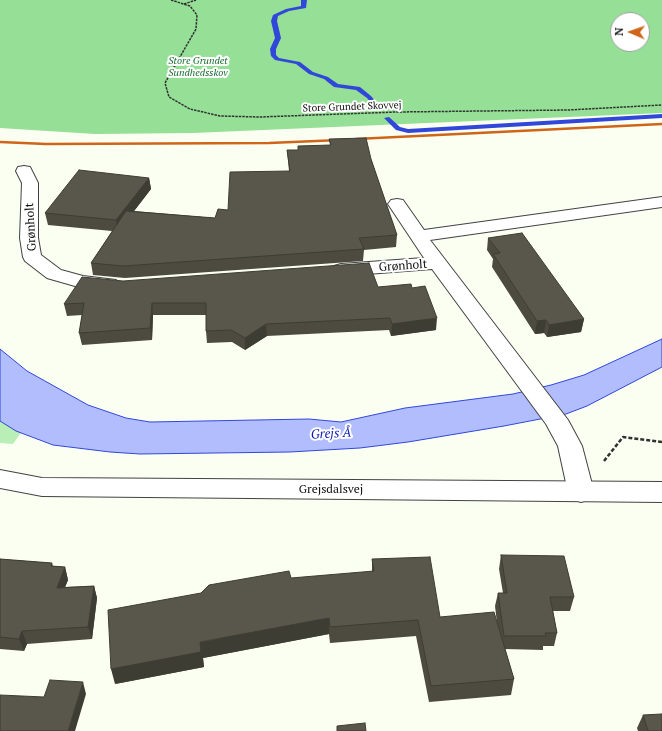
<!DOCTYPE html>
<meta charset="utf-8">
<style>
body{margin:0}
#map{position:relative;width:662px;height:731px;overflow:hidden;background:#fbfff2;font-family:"PT Serif",serif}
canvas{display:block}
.north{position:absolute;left:610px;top:12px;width:40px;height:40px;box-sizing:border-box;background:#fff;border:1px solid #9f9f9f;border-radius:50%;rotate:272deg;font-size:11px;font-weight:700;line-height:16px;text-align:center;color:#0f0f0f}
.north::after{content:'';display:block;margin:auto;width:14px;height:18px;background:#ce6519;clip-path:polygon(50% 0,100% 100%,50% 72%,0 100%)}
</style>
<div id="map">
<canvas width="662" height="731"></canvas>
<div class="north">N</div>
</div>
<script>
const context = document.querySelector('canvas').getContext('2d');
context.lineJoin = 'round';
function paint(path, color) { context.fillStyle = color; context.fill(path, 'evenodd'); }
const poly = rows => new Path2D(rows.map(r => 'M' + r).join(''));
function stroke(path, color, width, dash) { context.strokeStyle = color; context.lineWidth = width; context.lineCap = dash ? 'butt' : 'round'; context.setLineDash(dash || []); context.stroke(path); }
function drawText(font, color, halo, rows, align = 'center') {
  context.font = font + ' "PT Serif",serif'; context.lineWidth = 4; context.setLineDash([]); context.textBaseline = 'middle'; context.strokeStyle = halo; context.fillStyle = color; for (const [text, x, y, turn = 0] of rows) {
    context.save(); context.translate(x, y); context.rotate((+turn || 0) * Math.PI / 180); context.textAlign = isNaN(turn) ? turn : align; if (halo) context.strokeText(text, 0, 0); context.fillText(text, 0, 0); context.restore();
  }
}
paint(poly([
 [0,412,25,427,13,444,0,443]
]), '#baeeb7');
paint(poly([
 [0,0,662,0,662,113,193,133,95,134,0,128],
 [618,20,642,20,642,44,618,44]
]), '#95e096');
const water = poly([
 [662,339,662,367,587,406,566,414,504,426,408,442,360,448,290,452,140,454,110,452,53,445,16,431,0,421,0,349,27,371,88,405,126,418,150,422,309,419,341,422,405,408,513,394,551,385,584,375,662,339]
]);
paint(water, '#b1bdfc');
stroke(water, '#3147da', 1);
paint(poly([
 [301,0,307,0,306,8,289,11,278,16,277,21,281,38,276,49,276,55,279,58,300,62,313,72,328,77,338,84,360,87,371,96,382,109,381,110,377,110,367,98,356,90,334,87,324,79,309,74,296,64,275,60,271,56,270,49,275,38,271,21,273,15,286,9,301,6,301,0],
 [662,114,662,118,408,133,396,130,384,118,389,117,400,127,408,129,662,114]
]), '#3147da');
const minor = poly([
 [24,166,30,167,38,183,38,238,41,255,61,270,83,276,116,280,119,284,116,288,109,290,82,288,47,278,25,261,23,257,20,238,22,183,16,171,18,167,24,166],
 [662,197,662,207,430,240,568,420,582,446,594,492,590,499,581,502,572,499,568,492,558,446,546,424,432,269,341,276,334,274,331,270,334,266,341,264,424,258,388,204,391,200,397,199,403,200,424,230,662,197]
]);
const tertiary = poly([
 [0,470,42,478,662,482,662,502,42,496,0,488,0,470]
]);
stroke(minor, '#424242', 2);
stroke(tertiary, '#424242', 2);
stroke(poly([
 [171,0,190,6,197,15,196,29,165,83,169,97,190,109,220,116,260,117,396,112,568,110,662,105],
 [184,4,196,0]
]), '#313131', 1.5, [2.5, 1]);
stroke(poly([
 [604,461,623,437,662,442]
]), '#313131', 2.5, [4, 2]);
paint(minor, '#fff');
paint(tertiary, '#fff');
stroke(poly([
 [356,139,662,124],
 [0,142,46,144,269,143,340,140]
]), '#ce6519', 2.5);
paint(poly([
 [329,139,371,159,397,235,396,247,364,250,363,261,125,278,93,275,91,263,112,231,48,225,45,213,149,178,151,189,134,211,215,218,289,171,287,150,298,150,330,145],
 [488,238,584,319,581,332,547,337,544,333,535,334,492,267,493,259,487,250],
 [123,281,412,288,436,330,391,336,389,330,267,336,245,350,232,342,207,343,206,331,206,315,153,315,152,340,82,345,79,333,82,315,67,316,64,304],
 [501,555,574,597,570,611,553,611,557,633,554,646,543,646,543,650,505,649,514,679,511,695,429,702,416,636,330,643,329,634,203,658,204,667,115,684,372,571,372,559,440,617,497,623,495,606,498,593,503,593,499,569],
 [0,559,52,563,53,566,65,567,68,580,65,587,94,586,97,598,92,639,27,644,24,651,0,649],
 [643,715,662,731,638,731,637,728]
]), '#4d4b40');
paint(poly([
 [149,178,151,189,118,232,116,220],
 [152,303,153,315,152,340,150,328],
 [437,318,436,330,391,336,392,324],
 [584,319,581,332,547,337,549,325],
 [546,320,544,333,535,334,537,321],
 [266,324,267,336,245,350,245,338],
 [65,567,68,580,60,600,57,588],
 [94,586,97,598,92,639,88,627],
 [329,618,329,634,203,658,204,667,115,684,111,669,200,642],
 [22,631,27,644,24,651,19,639],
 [83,682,86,694,75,731,68,731]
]), '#3e3d34');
const building = poly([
 [366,138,371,159,397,235,359,238,364,249,123,266,91,263,126,211,215,218,218,209,228,210,230,172,290,171,287,150,298,150,298,146,331,145,329,139,366,138],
 [79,170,149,178,116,220,45,213,79,170],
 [522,233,584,319,549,325,546,320,537,321,493,254,500,253,488,238,522,233],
 [369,263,378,287,411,284,412,288,425,286,437,318,392,324,390,318,266,324,245,338,231,330,206,331,206,303,152,303,150,328,79,333,84,303,64,304,82,277,123,281,369,263],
 [501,555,564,556,574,597,550,597,557,633,545,633,546,636,504,636,498,593,507,593,501,555],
 [430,557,440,617,494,612,514,679,431,686,418,620,330,627,329,618,200,642,201,652,111,669,108,610,201,593,209,585,289,571,291,578,374,571,372,559,430,557],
 [0,559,52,563,51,566,65,567,57,588,94,586,88,627,22,631,19,639,0,637,0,559],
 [50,680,83,682,68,731,0,731,0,695,44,697,50,680],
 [662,714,662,731,648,731,643,715,662,714],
 [365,723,366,731,337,731,337,726,365,723]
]);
paint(building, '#59574b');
stroke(building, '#3e3d34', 1);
drawText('italic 10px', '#186e2f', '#fff', [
 ["Store Grundet",198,61],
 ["Sundhedsskov",198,73]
]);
drawText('10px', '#0f0f0f', '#fff', [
 ["Store Grundet Skovvej",352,107,-2]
]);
drawText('12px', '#0f0f0f', '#fff', [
 ["Grønholt",31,227,-93],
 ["Grønholt",403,266,-4],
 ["Grejsdalsvej",331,490]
]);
drawText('italic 13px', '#0c1bae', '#fff', [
 ["Grejs Å",331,434,-3]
]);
</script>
